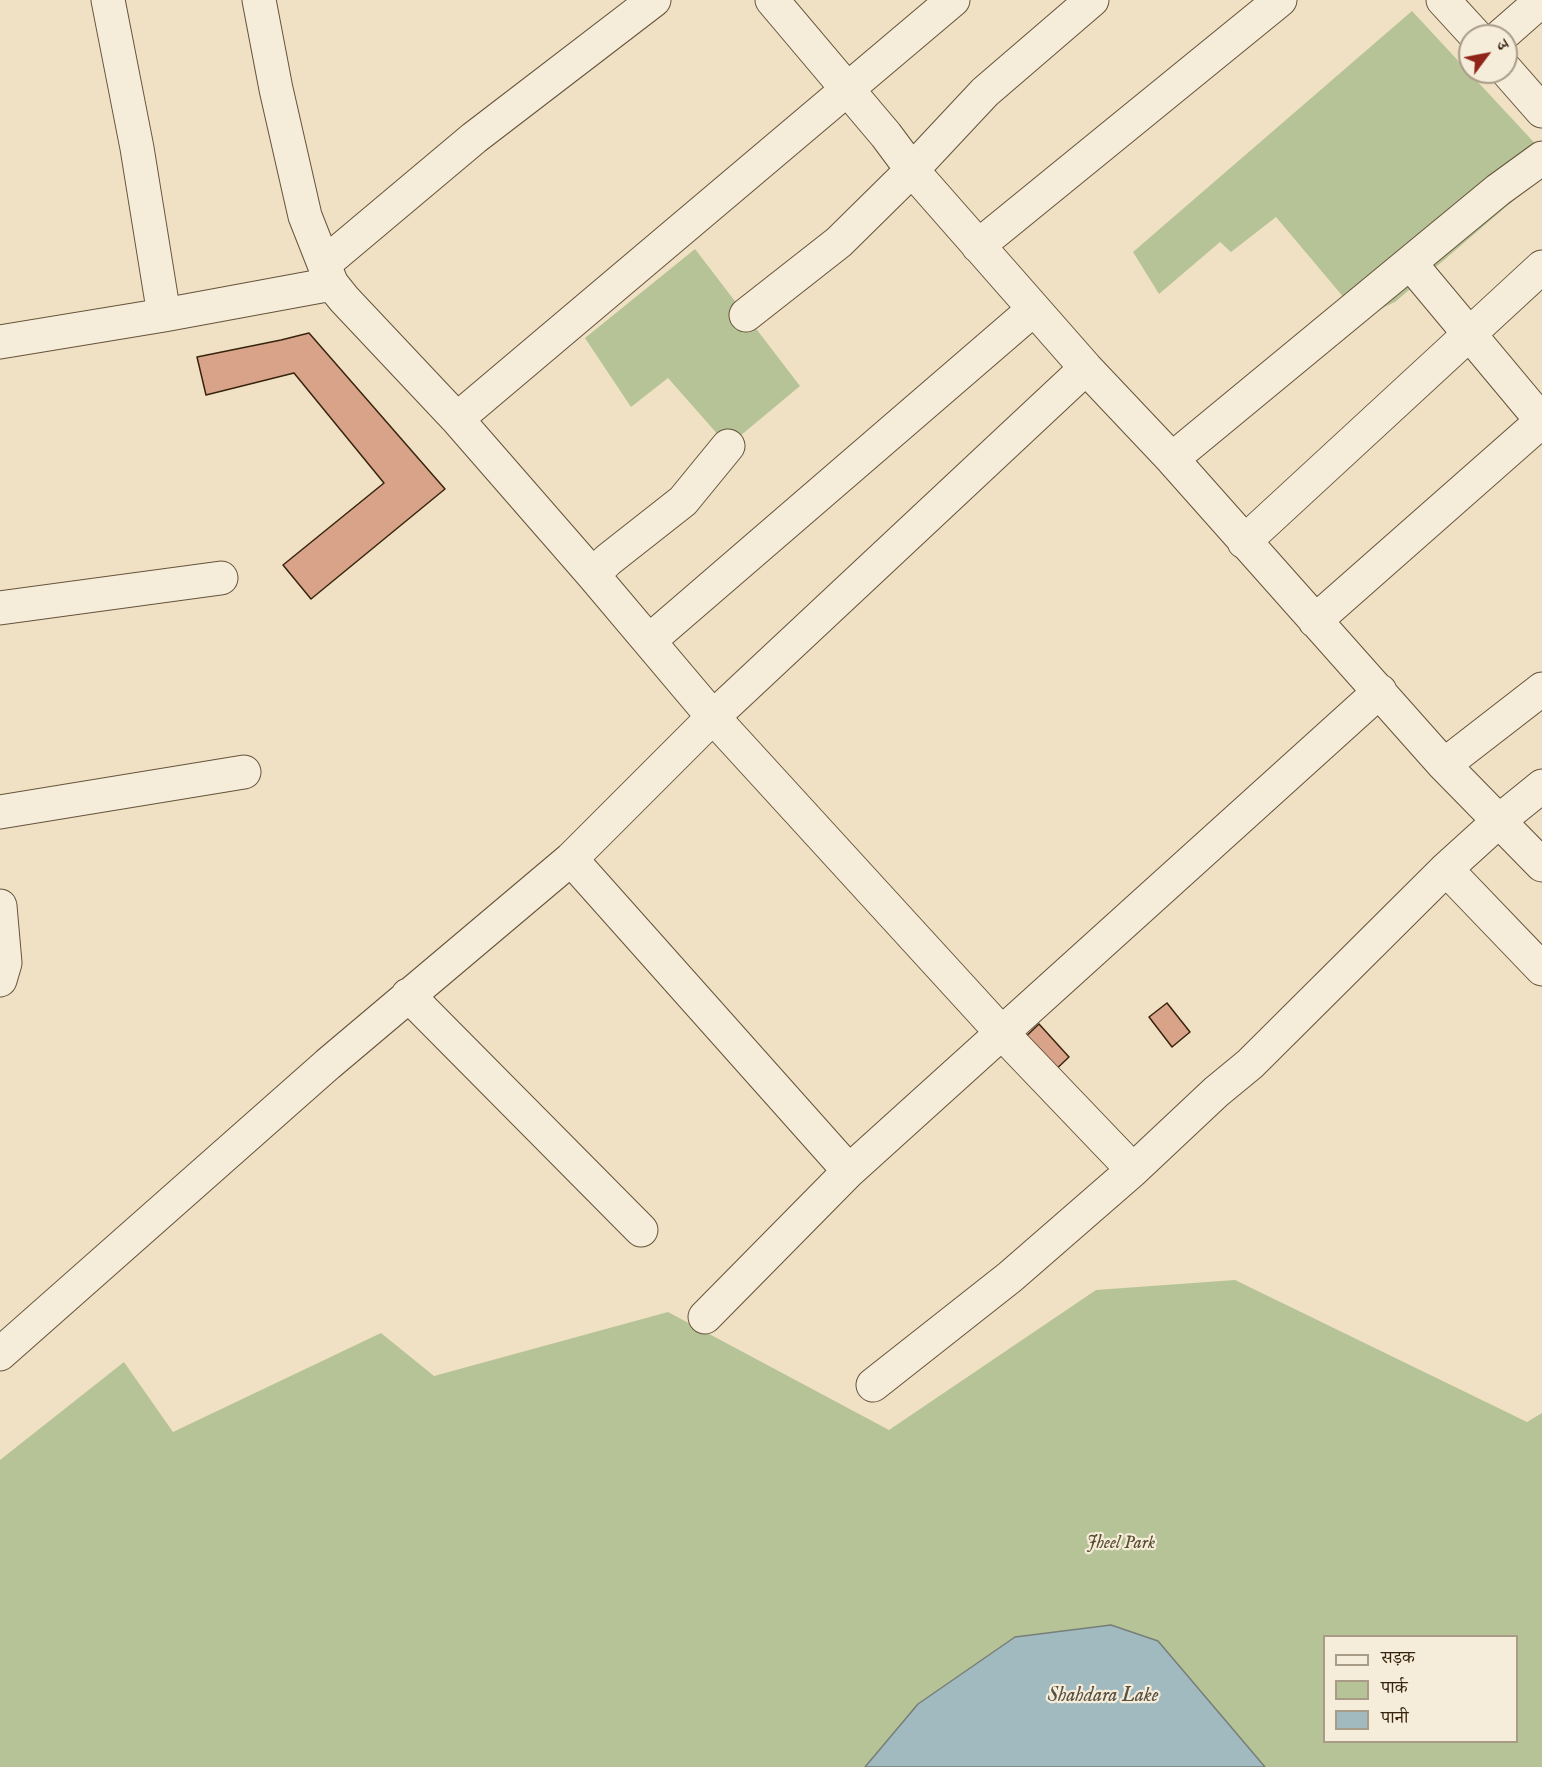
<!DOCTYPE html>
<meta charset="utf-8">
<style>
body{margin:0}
#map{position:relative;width:1542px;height:1767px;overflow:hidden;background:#f0e1c4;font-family:"IM FELL English","Noto Serif Devanagari",serif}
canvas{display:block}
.legend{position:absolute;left:1323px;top:1635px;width:195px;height:108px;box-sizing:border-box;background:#f5ecd9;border:2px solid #a99c87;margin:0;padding:8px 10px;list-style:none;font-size:18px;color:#37240d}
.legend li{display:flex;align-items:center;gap:12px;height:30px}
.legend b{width:30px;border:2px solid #a99c87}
.north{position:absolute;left:1458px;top:24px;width:60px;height:60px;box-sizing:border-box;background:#f5ecd9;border:2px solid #a99c87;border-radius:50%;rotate:58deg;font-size:16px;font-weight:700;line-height:24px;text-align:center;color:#37240d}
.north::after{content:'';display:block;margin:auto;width:21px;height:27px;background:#8f2418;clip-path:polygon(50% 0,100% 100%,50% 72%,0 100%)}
</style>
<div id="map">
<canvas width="1542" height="1767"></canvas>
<ul class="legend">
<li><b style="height:8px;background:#f5ecd9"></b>सड़क</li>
<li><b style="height:16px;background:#b6c397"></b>पार्क</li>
<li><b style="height:16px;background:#a1bac0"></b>पानी</li>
</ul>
<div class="north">उ</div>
</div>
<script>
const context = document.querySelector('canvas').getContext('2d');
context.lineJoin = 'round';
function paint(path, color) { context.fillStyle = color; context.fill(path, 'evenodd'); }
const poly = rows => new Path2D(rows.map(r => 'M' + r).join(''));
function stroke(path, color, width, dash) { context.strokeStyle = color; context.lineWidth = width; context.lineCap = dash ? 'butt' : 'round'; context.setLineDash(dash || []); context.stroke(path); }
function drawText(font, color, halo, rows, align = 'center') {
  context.font = font + ' "IM FELL English",serif'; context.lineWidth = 4.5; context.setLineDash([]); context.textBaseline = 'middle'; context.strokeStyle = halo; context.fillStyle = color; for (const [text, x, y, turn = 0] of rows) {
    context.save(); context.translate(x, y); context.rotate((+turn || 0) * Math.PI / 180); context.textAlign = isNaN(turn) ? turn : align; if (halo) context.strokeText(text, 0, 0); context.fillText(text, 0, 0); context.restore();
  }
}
paint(poly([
 [1412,11,1542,151,1542,176,1395,302,1361,318,1276,217,1231,252,1220,242,1159,294,1133,252],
 [695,249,800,386,728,446,668,378,631,407,585,338],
 [1235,1280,1527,1422,1542,1413,1542,1767,0,1767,0,1460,124,1362,173,1432,381,1333,434,1376,668,1312,889,1430,1096,1290],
 [1324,1636,1516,1636,1516,1742,1324,1742]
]), '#b6c397');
const water = poly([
 [1111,1625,1158,1641,1265,1767,865,1767,918,1704,1015,1637,1111,1625]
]);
paint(water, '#a1bac0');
stroke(water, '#777e78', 1.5);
const building = poly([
 [309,333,445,489,311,599,283,565,384,483,294,373,206,395,197,357,281,340,309,333],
 [1167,1003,1190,1032,1172,1047,1149,1017,1167,1003],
 [1039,1024,1069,1057,1049,1076,1019,1043,1039,1024]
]);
paint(building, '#d8a388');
stroke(building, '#37240d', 1.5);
const minor = poly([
 [108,0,137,148,164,315],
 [259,0,276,89,305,216,331,282],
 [772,0,886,135,912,170,1086,368,1172,459,1444,765,1542,865],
 [1443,0,1476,36],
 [1501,36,1542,0],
 [1506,70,1542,111],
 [978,246,1280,0],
 [1410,263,1542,421],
 [324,264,474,138,654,0],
 [746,315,839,242,912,170,985,92,1092,0],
 [0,342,164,315,332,284,344,299,457,419,593,575,713,717,1002,1033,1133,1170],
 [457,419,953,0],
 [1172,459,1498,190,1542,158],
 [1244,542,1542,267],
 [593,575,608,560,683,501,728,446],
 [0,608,221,578],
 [1315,621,1542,421],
 [649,641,1034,309],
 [1444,765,1542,689],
 [0,812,244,772],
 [571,859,849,1171],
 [1446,869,1542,969],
 [0,906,5,963,0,980],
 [408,995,641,1230],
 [705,1317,849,1171,1380,691],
 [0,1354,328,1064,571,859,713,717,1086,368],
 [873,1385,1010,1277,1133,1170,1216,1092,1250,1064,1446,869,1500,820,1542,786]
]);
stroke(minor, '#65533b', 35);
stroke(minor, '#f5ecd9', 33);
drawText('italic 18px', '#574c30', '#f5ecd9', [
 ["Jheel Park",1121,1544]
]);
drawText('italic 20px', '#575143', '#f5ecd9', [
 ["Shahdara Lake",1103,1697]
]);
</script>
